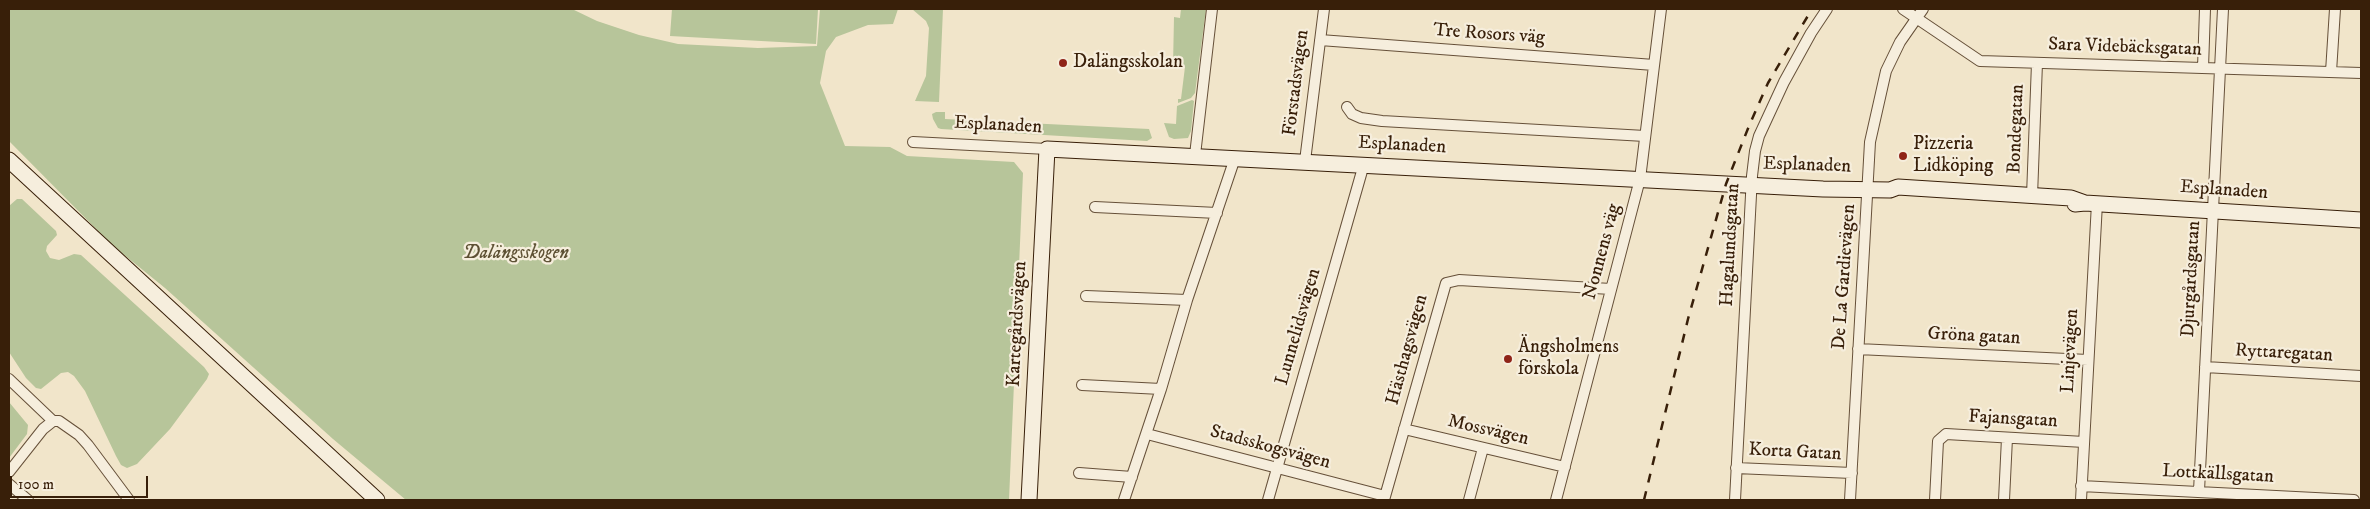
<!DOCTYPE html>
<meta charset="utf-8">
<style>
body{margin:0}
#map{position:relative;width:2370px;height:509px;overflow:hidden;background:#f1e5ca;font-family:"IM FELL DW Pica",serif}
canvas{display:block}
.frame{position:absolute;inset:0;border:10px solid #381f09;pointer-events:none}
.scale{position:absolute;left:10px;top:476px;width:138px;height:22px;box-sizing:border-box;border:2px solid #381f09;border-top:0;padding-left:6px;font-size:15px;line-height:18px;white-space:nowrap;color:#381f09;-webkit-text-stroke:4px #f6eedd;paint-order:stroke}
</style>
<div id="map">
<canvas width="2370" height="509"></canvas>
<div class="frame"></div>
<div class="scale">100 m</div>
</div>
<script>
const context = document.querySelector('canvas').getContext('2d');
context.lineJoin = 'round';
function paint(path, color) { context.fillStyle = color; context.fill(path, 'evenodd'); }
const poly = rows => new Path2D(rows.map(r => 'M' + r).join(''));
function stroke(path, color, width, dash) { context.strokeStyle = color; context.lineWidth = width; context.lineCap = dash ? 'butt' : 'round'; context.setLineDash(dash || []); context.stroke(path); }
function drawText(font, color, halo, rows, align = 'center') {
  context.font = font + ' "IM FELL DW Pica",serif'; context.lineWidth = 4.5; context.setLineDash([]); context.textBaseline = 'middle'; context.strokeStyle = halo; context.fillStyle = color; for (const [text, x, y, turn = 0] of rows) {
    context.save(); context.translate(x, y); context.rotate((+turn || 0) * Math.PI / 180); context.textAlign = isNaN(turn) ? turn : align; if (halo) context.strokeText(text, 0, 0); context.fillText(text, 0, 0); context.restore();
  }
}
paint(poly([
 [9,9,572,9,597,21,639,35,678,44,758,48,817,46,820,9,898,9,893,24,868,25,836,37,826,51,820,83,845,146,890,147,907,156,1014,162,1023,173,1009,500,406,500,333,439,165,288,112,245,9,141],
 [672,9,818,9,816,44,670,36],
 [912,9,943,9,939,102,915,101,926,76,929,28,926,21],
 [1181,9,1206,9,1195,93,1191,98,1178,103,1178,99,1181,99,1185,67,1173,66,1174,17,1180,18],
 [1192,100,1194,101,1191,131,1188,138,1174,139,1169,137,1164,123,1176,124,1177,106],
 [936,112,945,112,945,119,1149,129,1152,138,1147,141,941,129,938,128,933,119,932,114],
 [17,199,22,199,56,231,57,235,47,246,46,251,50,258,59,260,74,254,81,255,204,367,209,374,207,379,170,429,137,464,127,468,121,465,116,456,85,391,74,376,68,372,61,373,41,389,36,388,26,378,9,352,9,206],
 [9,402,28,425,27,434,9,458]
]), '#b7c59a');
const street = poly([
 [1903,9,1980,61,2361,73],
 [1320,40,1654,65],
 [2203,68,2205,9],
 [2331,72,2335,9],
 [1347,107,1352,114,1361,118,1382,121,1645,136],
 [913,142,1047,149],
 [1195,155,1212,9],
 [1305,161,1324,9],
 [2032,196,2037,63],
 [1095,207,1217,213],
 [1086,296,1187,300],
 [1858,349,2088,360],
 [2205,367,2361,376],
 [9,379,53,421],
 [1082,385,1161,389],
 [1404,429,1565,467],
 [1147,434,1385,496],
 [1736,468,1852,473],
 [9,472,43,429,53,421,59,421,79,435,88,445,129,500],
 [1079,473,1132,477],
 [9,484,28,500],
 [2081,486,2354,500],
 [2199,491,2223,9],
 [1124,500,1161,389,1187,300,1235,158],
 [1268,500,1364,164],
 [1384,500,1446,283,1459,280,1611,289],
 [1469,500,1483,448],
 [1556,500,1640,179,1661,9],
 [1735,500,1752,176,1755,151,1759,136,1784,82,1811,33,1827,9],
 [1850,500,1870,142,1886,71,1900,42,1923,9],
 [1935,500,1938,441,1946,434,2084,442],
 [2004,500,2007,438],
 [2081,500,2097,203]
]);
const secondary = poly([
 [9,160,377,500],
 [2075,204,2085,203,2361,220],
 [1029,500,1047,149,1823,189,1890,190,1898,187,2071,198,2085,203]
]);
stroke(street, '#665039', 12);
stroke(secondary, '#381f09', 17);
stroke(street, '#f6eedd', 10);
stroke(secondary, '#f6eedd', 15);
stroke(poly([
 [1644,500,1688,319,1726,184,1749,126,1768,83,1812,9]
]), '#381f09', 2.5, [9, 9]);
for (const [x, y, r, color] of [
 [1063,63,5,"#8f2418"],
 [1903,156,5,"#8f2418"],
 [1508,359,5,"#8f2418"]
]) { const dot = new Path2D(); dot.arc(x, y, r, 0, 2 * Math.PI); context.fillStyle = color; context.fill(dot); stroke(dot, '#f6eedd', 2); }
drawText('19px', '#381f09', '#f6eedd', [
 ["Tre Rosors väg",1489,35,4],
 ["Sara Videbäcksgatan",2125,48,2],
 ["Förstadsvägen",1297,83,-83],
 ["Esplanaden",998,126,3],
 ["Bondegatan",2017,129,-88],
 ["Esplanaden",1402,146,3],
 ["Esplanaden",1807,166,2],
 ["Esplanaden",2224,191,4],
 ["Hagalundsgatan",1731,245,-87],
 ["Nonnens väg",1603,252,-75],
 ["De La Gardievägen",1845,277,-86],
 ["Djurgårdsgatan",2192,279,-87],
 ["Kartegårdsvägen",1018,324,-87],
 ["Lunnelidsvägen",1299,327,-74],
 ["Gröna gatan",1974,337,3],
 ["Hästhagsvägen",1408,350,-75],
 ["Linjevägen",2071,351,-87],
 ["Ryttaregatan",2284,354,3],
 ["Fajansgatan",2013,420,3],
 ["Mossvägen",1488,431,13],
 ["Stadsskogsvägen",1270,448,15],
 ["Korta Gatan",1795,453,3],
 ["Lottkällsgatan",2218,475,3]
]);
drawText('19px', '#381f09', '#f6eedd', [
 ["Dalängsskolan",1073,63],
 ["Pizzeria",1913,145],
 ["Lidköping",1913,167],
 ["Ängsholmens",1518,348],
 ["förskola",1518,370]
], 'left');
drawText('italic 19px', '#5e5134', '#f6eedd', [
 ["Dalängsskogen",516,254]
]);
</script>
